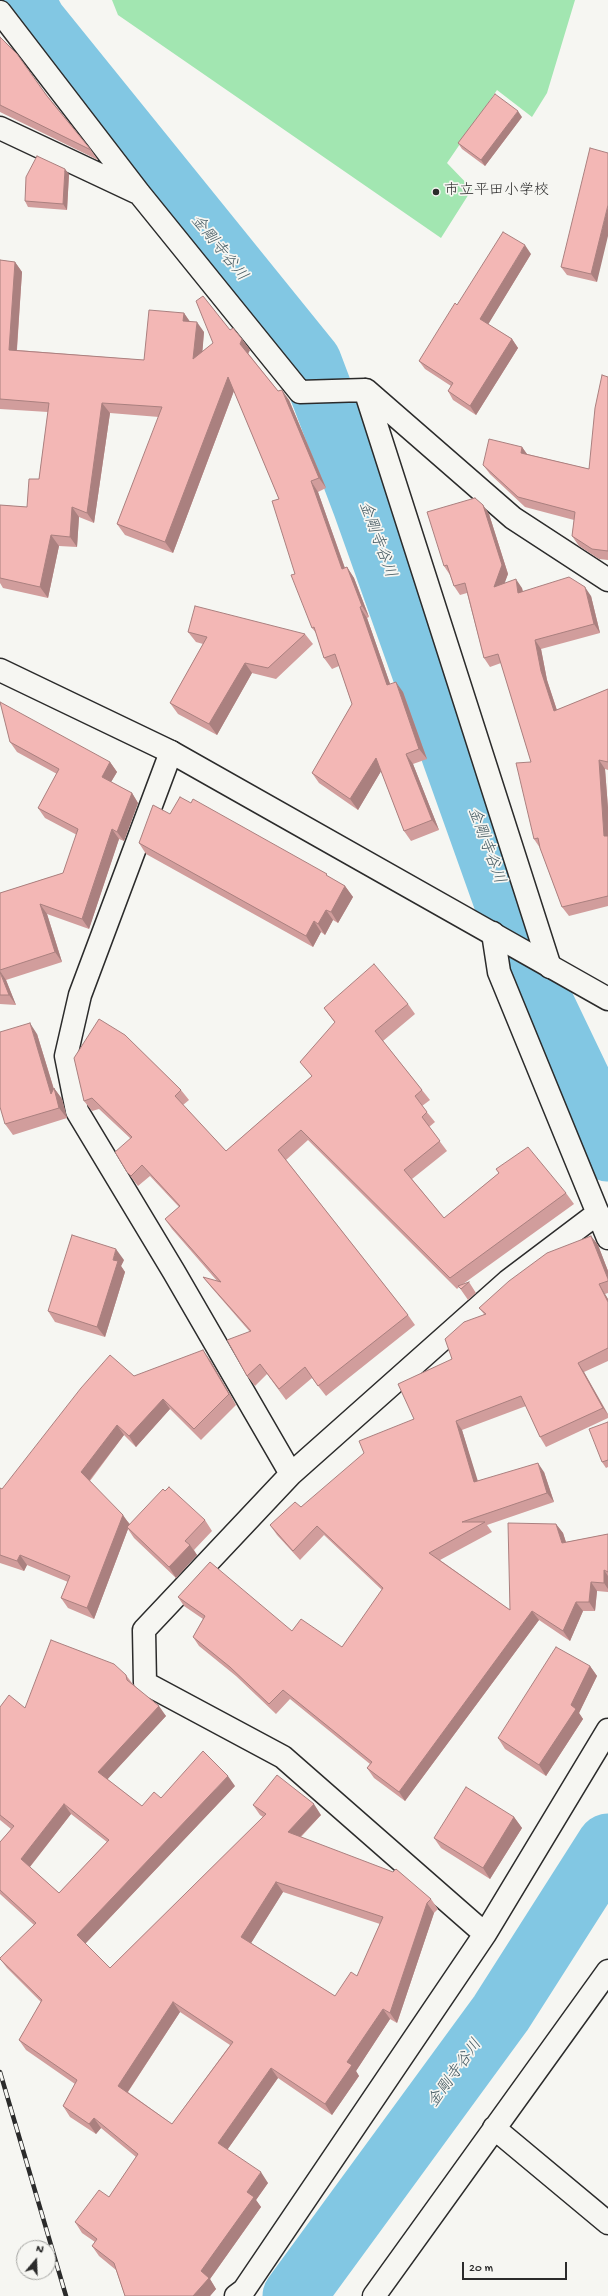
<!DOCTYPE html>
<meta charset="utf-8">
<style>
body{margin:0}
#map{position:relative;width:608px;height:2296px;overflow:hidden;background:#f6f6f2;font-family:"Gochi Hand",sans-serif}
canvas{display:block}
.north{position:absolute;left:16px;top:2240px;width:40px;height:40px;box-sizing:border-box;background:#f6f6f2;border:1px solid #a5a5a2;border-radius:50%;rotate:19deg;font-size:11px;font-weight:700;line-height:16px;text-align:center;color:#2b2b2b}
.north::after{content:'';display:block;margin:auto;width:14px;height:18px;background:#2b2b2b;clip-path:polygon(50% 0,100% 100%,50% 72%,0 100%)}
.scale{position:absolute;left:462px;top:2262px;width:105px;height:18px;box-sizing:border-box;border:2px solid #2b2b2b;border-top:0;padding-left:5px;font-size:12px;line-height:14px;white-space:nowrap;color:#2b2b2b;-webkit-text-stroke:3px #f6f6f2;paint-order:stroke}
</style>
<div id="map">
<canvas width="608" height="2296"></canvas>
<div class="north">N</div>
<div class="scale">20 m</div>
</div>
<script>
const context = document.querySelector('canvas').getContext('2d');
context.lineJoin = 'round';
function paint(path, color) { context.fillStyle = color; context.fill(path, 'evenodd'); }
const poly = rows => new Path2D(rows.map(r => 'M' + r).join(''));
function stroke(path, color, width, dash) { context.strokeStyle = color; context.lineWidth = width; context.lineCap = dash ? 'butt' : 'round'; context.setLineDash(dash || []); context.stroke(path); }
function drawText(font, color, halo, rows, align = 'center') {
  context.font = font + ' "Gochi Hand","Klee One",sans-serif'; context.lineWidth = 3.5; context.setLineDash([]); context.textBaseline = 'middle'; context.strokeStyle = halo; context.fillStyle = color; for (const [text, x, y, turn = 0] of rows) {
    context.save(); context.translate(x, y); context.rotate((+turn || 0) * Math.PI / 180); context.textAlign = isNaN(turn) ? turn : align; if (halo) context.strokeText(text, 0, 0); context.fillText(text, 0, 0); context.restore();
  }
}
paint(poly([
 [112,0,575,0,547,93,532,117,497,90,447,163,472,189,441,238,118,15]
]), '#a2e6b1');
stroke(poly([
 [23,0,35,22,310,362,364,505,539,996,594,1111,608,1150],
 [294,2296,501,2013,608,1845]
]), '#82c7e3', 63);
const street = poly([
 [0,12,139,193,300,392,365,390,550,967],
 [0,128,136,192],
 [366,390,513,518,608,580],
 [171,752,80,995,66,1056,77,1111,174,1272,291,1474,144,1630,145,1683,283,1757,485,1934],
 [493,933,499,972,608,1238],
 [291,1474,508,1281,598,1213],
 [494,2128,608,2223],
 [236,2296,244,2290,485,1934,608,1730],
 [374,2296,608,1971]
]);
const secondary = poly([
 [0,670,171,752,608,999]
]);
stroke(street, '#2b2b2b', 25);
stroke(secondary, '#2b2b2b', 25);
stroke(street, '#f6f6f2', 22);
stroke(secondary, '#f6f6f2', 22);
const rail = poly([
 [0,2072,66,2296]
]);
stroke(rail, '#2b2b2b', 4.5);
stroke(rail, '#f6f6f2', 3, [9]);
paint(poly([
 [0,37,91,150,98,160,0,112],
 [522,117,485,166,462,149,458,143],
 [608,153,597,282,567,275,561,267],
 [69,174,67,210,28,207,25,201],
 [531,254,488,324,512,339,518,348,476,415,453,400,448,391,451,386,425,369,419,361,457,305],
 [0,260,15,262,22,272,17,350,144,360,184,313,189,321,204,332,202,352,230,330,242,339,250,350,248,353,278,391,289,400,326,488,318,492,345,568,347,567,354,578,369,617,367,618,390,684,403,692,427,759,413,764,439,830,411,841,404,831,381,771,358,810,319,783,312,773,352,704,339,666,332,669,324,658,316,633,312,628,295,574,279,499,234,391,173,553,125,535,117,524,159,417,110,413,94,523,79,517,77,547,59,546,48,598,3,588,0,583,0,505,27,507,39,479,48,412,0,409],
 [608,377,608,560,599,559,579,546,572,536,574,520,525,507,490,474,483,465,522,447,527,454,589,469],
 [483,505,489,514,508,574,504,583,522,588,523,591,591,596,600,633,541,649,547,680,557,710,608,689,608,770,605,769,608,808,608,906,569,916,562,907,540,848,534,839,531,762,501,663,490,667,484,658,467,593,460,595,454,586,450,575,444,566],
 [188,632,305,634,313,644,276,679,252,673,217,735,178,714,170,703,203,644,196,642],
 [10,742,110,762,117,772,111,782,132,793,138,803,124,841,119,839,89,929,47,914,62,962,6,980,16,1005,0,1004,0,893,63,873,77,835,45,818,38,808,57,774,17,752],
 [191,803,345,886,353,897,338,923,333,920,325,935,321,932,313,947,146,854,139,843,170,814],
 [408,1004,415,1014,383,1041,422,1090,430,1100,422,1106,435,1122,429,1127,447,1151,412,1179,444,1218,499,1173,496,1169,566,1193,574,1204,463,1284,469,1282,476,1293,468,1300,466,1297,459,1287,457,1289,308,1140,286,1160,408,1315,415,1325,326,1396,312,1378,286,1400,267,1374,255,1386,247,1376,250,1332,211,1287,203,1277,218,1282,172,1229,165,1219,179,1207,150,1176,138,1186,127,1172,130,1138,99,1109,92,1111,84,1101,125,1035,181,1090,189,1100,183,1105,226,1151,312,1076,300,1062,335,1023,324,1008],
 [37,1034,54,1089,54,1088,62,1099,67,1118,13,1135,5,1124],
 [591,1236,598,1245,608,1271,608,1293,605,1294,608,1299,608,1361,584,1372,608,1414,608,1418,546,1447,540,1437,526,1406,462,1430,477,1481,544,1472,554,1502,487,1525,492,1532,440,1560,510,1610,556,1524,563,1533,566,1542,608,1534,608,1592,597,1591,595,1611,583,1611,570,1641,539,1620,405,1801,374,1778,367,1768,370,1764,290,1699,276,1714,236,1676,199,1646,193,1637,203,1619,184,1606,178,1597,342,1647,382,1590,324,1535,300,1560,277,1535,270,1525,301,1507,414,1419,452,1359,484,1314,479,1308],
 [124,1260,121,1266,125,1272,105,1337,55,1322,48,1311],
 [210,1360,236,1405,201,1440,170,1409,136,1447,124,1435,90,1481,130,1524,165,1491,205,1520,212,1531,194,1550,197,1555,176,1578,134,1538,128,1529,94,1619,68,1608,61,1598,68,1582,27,1565,24,1571,0,1563,0,1488,2,1489,134,1376],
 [608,1422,608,1467,606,1468,602,1462],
 [590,1666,597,1676,579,1713,583,1719,546,1776,505,1749,498,1738],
 [126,1675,132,1683,166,1716,107,1779,142,1806,161,1798,235,1786,85,1944,110,1968,263,1817,260,1815,253,1805,321,1815,301,1837,431,1899,438,1909,434,1913,397,2023,390,2019,356,2071,359,2076,332,2115,278,2078,227,2150,268,2183,256,2200,261,2207,210,2279,216,2289,210,2296,125,2296,116,2270,99,2256,92,2246,95,2242,82,2233,75,2222,109,2197,136,2157,101,2128,96,2134,70,2117,63,2106,75,2084,26,2050,19,2040,41,2002,7,1968,0,1959,34,1925,0,1894,0,1842,11,1829,0,1820,0,1707,25,1708],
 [71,1814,107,1842,59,1893,30,1867],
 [283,1892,380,1924,357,1976,335,1996,251,1943],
 [180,2012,230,2045,172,2124,128,2092],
 [514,1817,522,1828,490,1879,441,1848,434,1838]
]), '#d19d9c');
paint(poly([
 [518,111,522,117,485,166,481,160],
 [65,169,69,174,67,210,63,204],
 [608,205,608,236,597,282,591,274],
 [525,245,531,254,486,328,480,319],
 [15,262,22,272,16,360,9,350],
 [184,313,191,323,183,321],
 [197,322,204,332,201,370,193,359],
 [242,339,250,350,248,354,240,344],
 [512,339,518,348,476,415,470,406],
 [228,377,235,388,173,553,165,542],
 [282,390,289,400,326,488,319,478],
 [102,403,110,413,94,523,87,513],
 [522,447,529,457,521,453],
 [311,481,318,492,349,580,342,569],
 [483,505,489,514,508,574,500,596,494,587],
 [72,507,79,517,77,547,70,537],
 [51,535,59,546,48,598,40,587],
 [347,567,354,578,369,617,362,606],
 [516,579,522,588,524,602,518,593],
 [585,587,591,596,600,633,594,624],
 [360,607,367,618,394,695,387,685],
 [535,640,541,649,547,680,560,720,554,711,541,671],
 [245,663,252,673,217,735,209,724],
 [396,682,403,692,427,759,419,749],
 [406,754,413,764,439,830,432,820],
 [376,758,383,768,358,810,350,799],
 [599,760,605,769,608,808,608,842,604,836],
 [110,762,117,772,108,787,102,777],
 [132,793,138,803,124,841,117,832],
 [112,829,119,839,89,929,82,919],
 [345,886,353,897,338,923,331,912],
 [40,904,47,914,62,962,55,952],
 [326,910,333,920,325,935,318,924],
 [314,921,321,932,313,947,306,936],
 [0,971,6,980,16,1005,9,995],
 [30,1023,37,1034,58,1103,54,1088,62,1099,67,1118,59,1108,51,1094],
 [591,1236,598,1245,608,1271,608,1279],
 [116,1249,124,1260,121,1266,125,1272,105,1337,97,1327,113,1260],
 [599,1284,608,1299,608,1302],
 [203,1350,210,1360,236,1405,229,1394],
 [578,1363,584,1372,608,1415,603,1408],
 [163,1399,170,1409,136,1447,129,1436],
 [456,1421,462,1430,481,1491,474,1482],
 [117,1425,124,1435,88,1482,81,1472],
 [538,1463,544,1472,554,1502,547,1493],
 [123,1515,130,1525,127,1527,128,1529,94,1619,87,1608],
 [556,1524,563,1533,569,1552,562,1543],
 [190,1545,197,1555,176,1578,169,1567],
 [20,1555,27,1565,24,1571,17,1561],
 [604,1570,608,1576,608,1589,604,1583],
 [591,1582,597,1591,595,1611,589,1602],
 [576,1602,583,1611,570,1641,563,1631],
 [532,1611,539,1620,405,1801,399,1792],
 [590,1666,597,1676,579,1713,583,1719,546,1776,539,1765],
 [159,1706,166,1716,105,1782,98,1772],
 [228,1776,235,1786,84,1945,77,1935],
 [64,1804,71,1814,28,1869,21,1859],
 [314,1804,321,1815,295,1842,288,1832],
 [514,1817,522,1828,490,1879,483,1868],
 [276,1882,283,1892,248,1948,241,1937],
 [427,1903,434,1913,397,2023,390,2013],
 [173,2002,180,2012,125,2096,118,2086],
 [383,2009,390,2019,356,2071,359,2076,332,2115,325,2104,347,2062],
 [271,2068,278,2078,225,2153,218,2143],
 [94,2118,101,2128,96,2134,89,2124],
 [261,2172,268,2183,256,2200,261,2207,210,2279,216,2289,210,2296,193,2296,201,2271,247,2192]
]), '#aa807f');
const building = poly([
 [0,37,17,54,47,96,91,150,0,105,0,37],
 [495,94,518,111,481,160,458,143,495,94],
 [590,148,608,153,608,205,591,274,561,267,590,148],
 [37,156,65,169,63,204,25,201,26,177,37,156],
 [503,232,525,245,480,319,512,339,470,406,448,391,453,383,419,361,455,303,457,305,503,232],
 [0,260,15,262,9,350,144,360,149,310,184,313,183,321,197,322,193,359,213,343,196,301,203,296,230,330,233,328,242,339,240,344,278,391,282,390,319,478,311,481,342,569,347,567,362,606,360,607,387,685,396,682,419,749,406,754,432,820,404,831,376,758,350,799,312,773,352,704,335,654,324,658,314,627,312,628,291,575,295,574,272,501,279,499,228,377,165,542,117,524,162,407,102,403,87,513,72,507,70,537,51,535,40,587,0,578,0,505,27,507,29,479,39,479,49,403,0,399,0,260],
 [602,375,608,377,608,551,592,549,572,536,575,512,518,497,483,465,489,439,522,447,521,453,589,469,595,408,602,375],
 [475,498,483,505,502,565,494,587,516,579,518,593,569,577,585,587,594,624,535,640,541,671,554,711,608,689,608,762,599,760,604,836,608,836,608,896,562,907,540,848,538,838,534,839,516,763,531,762,498,654,484,658,465,583,454,586,447,565,444,566,427,512,475,498],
 [195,606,305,634,268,668,245,663,209,724,170,703,207,637,188,632,195,606],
 [0,702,110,762,102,777,132,793,117,832,112,829,82,919,40,904,55,952,0,970,0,893,63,873,78,829,38,808,59,769,10,742,0,702],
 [180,797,191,803,193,799,327,874,326,875,345,886,331,912,326,910,318,924,314,921,306,936,139,843,153,805,170,814,180,797],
 [374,964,408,1004,375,1031,422,1090,415,1096,427,1112,422,1117,440,1141,404,1170,444,1218,499,1173,496,1169,528,1147,566,1193,450,1278,301,1130,278,1150,408,1315,318,1386,305,1367,279,1389,260,1364,247,1376,227,1340,251,1331,203,1277,221,1282,165,1219,180,1206,142,1165,131,1176,127,1172,115,1152,132,1137,92,1098,84,1101,74,1058,99,1019,125,1035,181,1090,175,1096,226,1151,312,1076,300,1062,335,1022,324,1008,374,964],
 [0,972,9,995,0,995,0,972],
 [30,1023,51,1094,54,1088,59,1108,5,1124,0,1107,0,1032,30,1023],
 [72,1235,116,1249,113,1260,118,1261,97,1327,48,1311,72,1235],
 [591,1236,608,1279,608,1281,599,1284,608,1302,608,1348,578,1363,603,1408,540,1437,521,1396,456,1421,474,1482,538,1463,547,1493,462,1522,485,1522,429,1553,510,1610,508,1523,556,1524,562,1543,608,1534,608,1572,604,1570,604,1583,591,1582,589,1602,576,1602,563,1631,532,1611,399,1792,367,1768,372,1762,283,1690,269,1704,230,1667,193,1637,205,1616,178,1597,210,1562,292,1631,301,1619,342,1647,383,1588,317,1526,293,1551,270,1525,295,1502,301,1507,364,1453,359,1441,414,1419,398,1384,452,1359,445,1339,464,1322,486,1314,479,1308,509,1281,547,1253,591,1236],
 [469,1282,461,1289,458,1286,469,1282],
 [203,1350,229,1394,194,1429,163,1399,129,1436,117,1425,81,1472,123,1515,87,1608,61,1598,70,1576,20,1555,17,1561,0,1555,0,1488,2,1489,81,1388,110,1355,134,1376,203,1350],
 [608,1422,608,1460,602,1462,589,1429,608,1422],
 [169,1487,205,1520,185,1541,190,1545,169,1567,127,1527,163,1489,165,1491,169,1487],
 [51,1640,114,1664,126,1675,127,1680,159,1706,98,1772,142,1806,154,1792,161,1798,203,1751,228,1776,77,1935,110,1968,266,1814,253,1805,277,1775,314,1804,288,1832,393,1872,396,1869,431,1899,427,1903,390,2013,383,2009,347,2062,352,2065,325,2104,271,2068,218,2143,261,2172,247,2192,254,2197,201,2271,209,2278,193,2296,125,2296,114,2263,92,2246,97,2239,75,2222,99,2190,109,2197,138,2154,94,2118,89,2124,63,2106,77,2080,19,2040,42,2000,0,1959,0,1958,36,1923,0,1890,0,1842,14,1826,0,1815,0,1707,9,1695,25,1708,51,1640],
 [64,1804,109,1840,59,1893,21,1859,64,1804],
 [276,1882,383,1917,357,1976,351,1972,335,1996,241,1937,276,1882],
 [173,2002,233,2042,172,2124,118,2086,173,2002],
 [556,1647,590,1666,571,1705,576,1709,539,1765,498,1738,556,1647],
 [466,1787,514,1817,483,1868,434,1838,466,1787]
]);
paint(building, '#f3b7b5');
stroke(building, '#aa807f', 1);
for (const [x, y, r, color] of [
 [436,192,4,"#2b2b2b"]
]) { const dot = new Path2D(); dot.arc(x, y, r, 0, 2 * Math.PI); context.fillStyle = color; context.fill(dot); stroke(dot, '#f6f6f2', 1.5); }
drawText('15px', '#2b2b2b', '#f6f6f2', [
 ["市立平田小学校",444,192]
], 'left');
drawText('italic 16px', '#455a62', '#f6f6f2', [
 ["金剛寺谷川",218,249,51],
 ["金剛寺谷川",376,540,70],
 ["金剛寺谷川",485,846,70],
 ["金剛寺谷川",456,2074,-54]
]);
</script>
